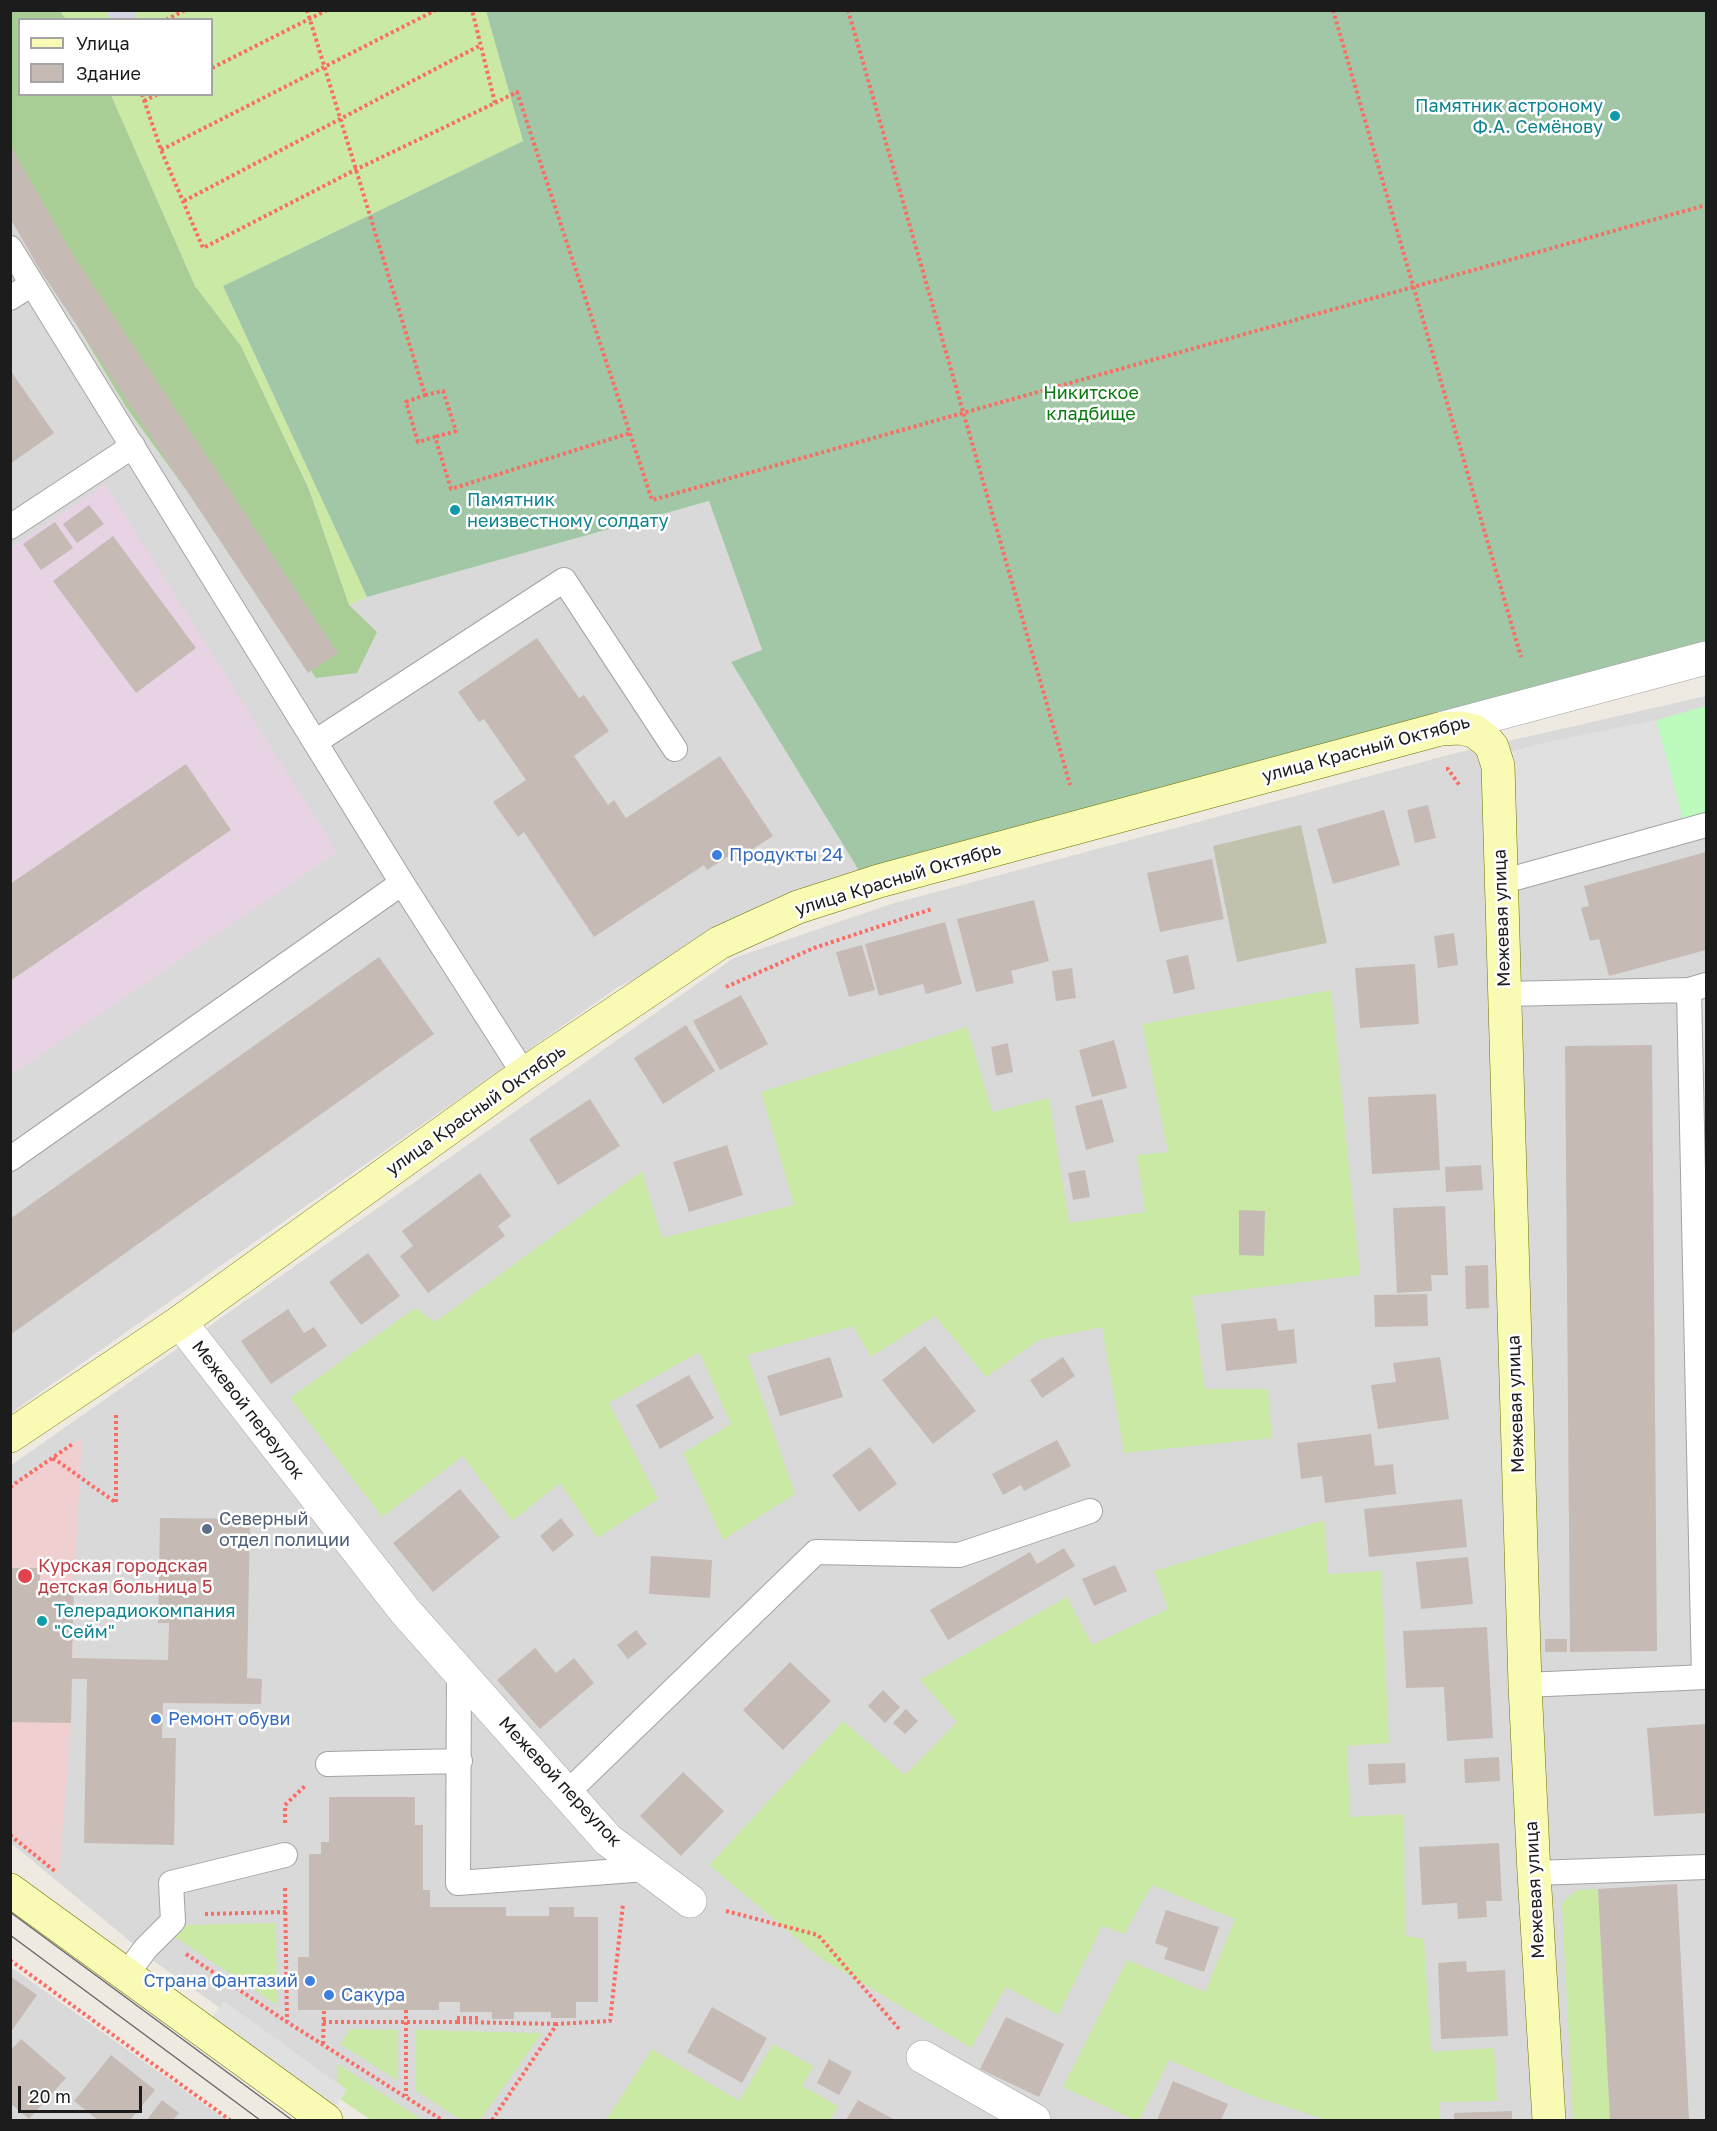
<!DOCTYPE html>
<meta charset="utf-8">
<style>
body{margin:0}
#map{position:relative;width:1717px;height:2131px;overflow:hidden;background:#eee9e1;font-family:"Golos Text",sans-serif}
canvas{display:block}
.frame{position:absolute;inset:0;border:12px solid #1c1c1c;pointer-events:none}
.legend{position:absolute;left:18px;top:18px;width:195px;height:78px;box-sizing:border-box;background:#fff;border:2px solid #a4a4a4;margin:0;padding:8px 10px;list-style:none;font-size:18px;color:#1c1c1c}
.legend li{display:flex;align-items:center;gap:12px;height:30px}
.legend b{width:30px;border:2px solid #a4a4a4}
.scale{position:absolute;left:18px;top:2086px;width:124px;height:27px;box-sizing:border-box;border:3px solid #1c1c1c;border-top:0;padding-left:8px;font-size:18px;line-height:21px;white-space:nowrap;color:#1c1c1c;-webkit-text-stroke:4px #fff;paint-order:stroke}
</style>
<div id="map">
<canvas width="1717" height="2131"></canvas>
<div class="frame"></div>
<ul class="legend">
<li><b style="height:8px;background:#f9fab3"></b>Улица</li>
<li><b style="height:16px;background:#c5bbb4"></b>Здание</li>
</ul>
<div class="scale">20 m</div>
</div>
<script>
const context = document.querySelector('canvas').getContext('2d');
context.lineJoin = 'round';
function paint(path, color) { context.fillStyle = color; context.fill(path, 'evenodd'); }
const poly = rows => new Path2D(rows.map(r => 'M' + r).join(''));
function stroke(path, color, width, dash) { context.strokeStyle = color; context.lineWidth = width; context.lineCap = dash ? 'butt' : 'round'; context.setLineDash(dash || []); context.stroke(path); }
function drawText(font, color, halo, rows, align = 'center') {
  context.font = font + ' "Golos Text",sans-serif'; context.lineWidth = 5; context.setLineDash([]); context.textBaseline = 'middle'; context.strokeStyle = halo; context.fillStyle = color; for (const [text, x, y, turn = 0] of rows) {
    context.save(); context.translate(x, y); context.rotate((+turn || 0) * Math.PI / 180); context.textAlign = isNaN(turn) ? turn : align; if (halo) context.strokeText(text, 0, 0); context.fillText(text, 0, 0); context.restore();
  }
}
paint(poly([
 [10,216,126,407,349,605,367,597,709,501,762,651,731,662,861,874,618,987,11,1413],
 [1706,696,1706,2120,379,2120,155,1962,11,1843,10,1466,734,958,891,904,1456,753],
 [11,1967,226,2120,11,2120]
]), '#dad9d9');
paint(poly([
 [82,1437,74,1584,71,1723,59,1875,11,1835,10,1487]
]), '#efcfcf');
paint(poly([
 [105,484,337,852,11,1075,11,548]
]), '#e7d3e4');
paint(poly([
 [1301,825,1327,943,1237,962,1213,846]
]), '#c2c1ad');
paint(poly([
 [60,11,107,11,110,19,66,19],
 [134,11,486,11,523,141,223,286,367,597,349,605,309,488,241,346,195,286,111,95,212,94,212,20,137,19],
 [1331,990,1360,1275,1192,1296,1205,1389,1268,1389,1272,1438,1124,1453,1102,1327,1039,1340,986,1377,935,1316,871,1357,853,1326,747,1355,795,1494,723,1540,683,1453,731,1424,699,1352,609,1403,658,1499,597,1538,560,1483,512,1521,463,1456,382,1517,290,1398,415,1308,435,1322,642,1171,662,1238,794,1205,761,1092,967,1027,992,1112,1049,1098,1069,1223,1145,1212,1137,1155,1168,1152,1142,1024],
 [1324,1520,1328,1574,1381,1571,1389,1743,1347,1746,1350,1817,1404,1814,1405,1936,1424,1939,1431,2052,1494,2048,1497,2101,1439,2102,1439,2120,1327,2120,1253,2096,1169,2060,1139,2120,1134,2120,1063,2087,1127,1960,1205,1992,1235,1919,1152,1885,1124,1934,1102,1926,1058,2015,1006,1987,971,2048,819,1957,709,1865,843,1721,905,1775,957,1722,920,1680,1067,1597,1092,1645,1168,1609,1154,1571],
 [1598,1889,1610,2120,1573,2120,1562,1903,1577,1890],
 [276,1923,277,2005,175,1937,183,1925],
 [350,2029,397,2030,397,2080,340,2044],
 [415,2030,542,2033,480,2120,461,2120,415,2090],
 [773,2044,813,2066,802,2086,838,2106,830,2120,606,2120,652,2049,739,2101],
 [338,2064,422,2120,371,2120,337,2097]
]), '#cae9a5');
paint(poly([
 [11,11,60,11,66,19,20,20,20,94,111,95,195,286,241,346,309,489,349,605,377,632,357,673,316,678,222,539,126,407,11,216]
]), '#a8ce95');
paint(poly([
 [486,11,1706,11,1706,641,861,874,731,662,762,650,709,501,367,597,223,286,523,141]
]), '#a2c7a6');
paint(poly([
 [1706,706,1706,825,1686,831,1656,720]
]), '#bcfabe');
paint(poly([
 [1656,720,1686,831,1501,882,1495,756,1543,743],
 [1706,988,1706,1067,1698,1069,1694,991],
 [224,2001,347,2090,330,2113,208,2024]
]), '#e0e0e0');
paint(poly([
 [107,11,134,11,137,19,110,19]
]), '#d5d6e3');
paint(poly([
 [10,145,70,250,338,653,308,673,40,270,10,218],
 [10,370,54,433,10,464],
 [89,505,104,524,77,543,63,524],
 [55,522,73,548,41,570,23,544],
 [113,536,196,648,136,693,53,581],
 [537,638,579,698,584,695,609,731,574,756,608,805,614,800,626,818,720,756,773,836,739,858,735,852,707,870,704,865,594,937,524,832,518,837,493,802,526,780,484,719,479,722,458,692],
 [186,764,231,830,10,981,10,884],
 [1428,805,1436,838,1415,843,1407,810],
 [1384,810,1400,865,1333,884,1317,829],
 [1706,852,1706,950,1609,976,1599,939,1590,941,1581,908,1589,906,1584,886],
 [1212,859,1224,919,1160,932,1147,873],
 [1034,900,1049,961,1011,971,1014,983,976,992,957,919],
 [945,922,962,984,926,994,923,984,879,996,865,944],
 [1454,933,1458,965,1438,968,1434,936],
 [862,945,875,990,849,997,836,952],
 [1188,955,1195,989,1174,994,1166,960],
 [379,957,434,1034,10,1335,10,1219],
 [1415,964,1419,1024,1360,1028,1355,968],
 [1072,968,1076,998,1056,1001,1052,971],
 [741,995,768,1044,720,1070,693,1021],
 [686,1025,715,1071,663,1104,634,1058],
 [1114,1040,1127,1088,1092,1097,1079,1050],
 [1008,1043,1013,1072,996,1076,991,1047],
 [1652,1045,1657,1651,1570,1652,1565,1046],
 [1436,1094,1440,1170,1372,1174,1368,1097],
 [590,1099,620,1146,558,1185,529,1139],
 [1102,1099,1114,1142,1086,1150,1075,1106],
 [727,1145,743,1195,689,1212,673,1162],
 [1481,1165,1483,1190,1446,1192,1445,1167],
 [1085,1170,1090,1197,1073,1200,1068,1173],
 [480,1173,511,1216,498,1226,505,1236,428,1293,400,1256,413,1246,402,1231],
 [1445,1206,1448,1275,1431,1275,1432,1291,1397,1293,1393,1208],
 [1239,1210,1265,1211,1264,1256,1239,1255],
 [368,1253,400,1296,361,1325,329,1282],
 [1488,1265,1489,1308,1466,1309,1465,1266],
 [1427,1294,1428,1326,1375,1327,1374,1295],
 [288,1309,304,1333,314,1327,327,1346,271,1384,241,1341],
 [1276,1318,1278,1331,1294,1329,1297,1363,1226,1371,1221,1324],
 [925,1346,976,1411,933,1444,882,1380],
 [830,1357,843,1397,780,1416,767,1376],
 [1063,1357,1075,1376,1042,1398,1030,1380],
 [1440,1357,1449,1419,1378,1429,1371,1385,1396,1382,1393,1363],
 [689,1375,714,1418,660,1449,636,1405],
 [1371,1434,1375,1466,1393,1464,1396,1494,1325,1503,1322,1476,1301,1479,1297,1443],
 [1057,1440,1071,1466,1024,1491,1021,1485,1003,1495,992,1474],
 [870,1447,897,1484,859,1512,832,1475],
 [460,1489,500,1537,433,1592,393,1543],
 [1462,1499,1467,1547,1369,1557,1364,1509],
 [160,1518,250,1519,247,1678,262,1679,261,1704,163,1703,162,1738,176,1738,174,1845,84,1843,87,1679,72,1679,71,1723,10,1722,10,1568,40,1568,40,1583,74,1584,72,1658,168,1660,169,1623,158,1623],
 [561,1518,574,1535,553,1552,540,1536],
 [1064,1548,1075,1566,948,1640,930,1610,1030,1552,1037,1564],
 [651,1556,712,1560,710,1598,649,1594],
 [1468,1557,1473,1604,1421,1609,1416,1562],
 [1115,1565,1127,1591,1094,1606,1082,1579],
 [1487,1627,1493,1738,1447,1741,1444,1687,1406,1688,1403,1631],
 [636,1630,647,1644,628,1659,617,1645],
 [1545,1639,1567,1639,1567,1652,1545,1652],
 [535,1648,556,1673,574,1658,594,1683,540,1729,497,1680],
 [790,1662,831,1701,783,1750,743,1710],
 [883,1690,900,1707,885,1723,868,1706],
 [906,1709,918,1721,905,1734,893,1723],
 [1706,1724,1706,1813,1654,1816,1647,1728],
 [1499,1757,1500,1781,1465,1783,1464,1759],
 [1405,1763,1406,1783,1369,1785,1368,1764],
 [683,1772,724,1811,681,1856,640,1816],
 [329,1797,415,1797,415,1825,423,1825,423,1890,430,1890,430,1907,506,1907,506,1916,549,1916,549,1907,574,1907,574,1917,598,1917,598,2002,576,2002,576,2018,551,2018,551,2012,514,2012,514,2019,492,2019,492,2012,460,2012,460,2002,439,2002,439,2010,298,2010,298,1957,309,1957,309,1854,321,1854,321,1842,329,1842],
 [1499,1843,1502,1901,1486,1901,1487,1917,1458,1919,1457,1903,1422,1905,1419,1847],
 [1677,1884,1689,2119,1610,2120,1598,1889],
 [1166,1910,1219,1927,1204,1972,1164,1959,1168,1948,1155,1943],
 [1466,1961,1467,1972,1505,1970,1508,2036,1441,2039,1438,1963],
 [10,1976,37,1995,10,2033],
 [712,2007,767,2038,742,2083,687,2052],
 [1006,2017,1064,2044,1039,2097,980,2069],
 [21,2039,66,2078,29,2119,10,2103,10,2051],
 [111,2055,155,2090,130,2120,98,2120,74,2101],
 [829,2059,852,2072,839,2095,817,2083],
 [1173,2081,1228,2104,1221,2120,1157,2120],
 [162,2100,179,2113,173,2120,147,2120],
 [858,2100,895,2120,846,2120],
 [1512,2111,1512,2120,1454,2120,1454,2113]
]), '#c5bbb4');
const service = poly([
 [10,248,402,883,524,1074],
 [10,298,32,284],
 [10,527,133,446],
 [315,742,564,580,675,749],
 [1501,882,1706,825],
 [1689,990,1704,1677],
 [1504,994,1689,990,1706,985],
 [10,1159,402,883],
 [459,1672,458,1883,647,1869],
 [1525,1685,1706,1677],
 [328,1764,460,1761],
 [567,1793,816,1552,959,1555,1090,1511],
 [1534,1873,1706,1867],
 [126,1975,146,1948,173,1921,171,1883,285,1855]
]);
const minor = poly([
 [180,1322,405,1611,608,1840,690,1901],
 [923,2057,1034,2120]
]);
const tertiary = poly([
 [1440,729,1706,658]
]);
const secondary = poly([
 [10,1436,180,1322,524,1074,719,943,798,907,879,881,1440,729,1460,728,1474,731,1486,740,1492,747,1498,766,1525,1685,1534,1873,1549,2120],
 [10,1890,326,2120]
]);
stroke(service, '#a3a3a3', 26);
stroke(minor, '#a3a3a3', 34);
stroke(tertiary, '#a3a3a3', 34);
stroke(secondary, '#6b7203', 34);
stroke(poly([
 [307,10,425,395,406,402,418,442,435,437,451,489,630,433],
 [848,10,1070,785],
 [1333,10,1521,657],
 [166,20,185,10],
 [212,68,327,10],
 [142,94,161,150,203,248,355,170,495,103,472,10],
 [144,101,158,94],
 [495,103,517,92,652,500,1706,205],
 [161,150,436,10],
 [184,201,481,45],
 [425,395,443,391,456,431,435,437],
 [1446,769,1448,769,1460,786],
 [726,987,814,948,932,909],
 [53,1458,115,1502],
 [10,1487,74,1443],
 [116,1502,116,1413],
 [285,1823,285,1805,305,1786],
 [10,1835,56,1872],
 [285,1888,287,2021],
 [726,1911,818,1935,900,2030],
 [205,1914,286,1912],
 [186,1954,287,2022,442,2120],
 [10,1960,230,2120],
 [406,2010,406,2096],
 [323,2022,457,2022,457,2018,478,2018],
 [457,2022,557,2024],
 [323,2044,324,2010],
 [492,2120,557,2024,610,2021,623,1904]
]), '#fb6d64', 4, [3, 3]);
stroke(service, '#fff', 24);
stroke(minor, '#fff', 33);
stroke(tertiary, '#fff', 33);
stroke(secondary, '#f9fab3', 33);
stroke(poly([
 [10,1912,292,2120],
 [10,1935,260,2120]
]), '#6a6a6a', 1.5);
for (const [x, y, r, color] of [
 [1615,116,6,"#0f9aa8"],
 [455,510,6,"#0f9aa8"],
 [717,855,6,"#3f7fe0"],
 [207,1529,6,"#5c6f8a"],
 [25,1576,8,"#e0444e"],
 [42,1621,6,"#0f9aa8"],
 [156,1719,6,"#3f7fe0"],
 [310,1981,6,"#3f7fe0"],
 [329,1995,6,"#3f7fe0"]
]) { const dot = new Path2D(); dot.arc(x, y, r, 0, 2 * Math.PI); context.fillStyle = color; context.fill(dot); stroke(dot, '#fff', 2); }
drawText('18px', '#0d838f', '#fff', [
 ["Памятник астроному",1603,106,"right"],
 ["Ф.А. Семёнову",1603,127,"right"],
 ["Памятник",467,500],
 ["неизвестному солдату",467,521],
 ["Телерадиокомпания",54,1611],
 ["\"Сейм\"",54,1632]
], 'left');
drawText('18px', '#0a7a0e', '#fff', [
 ["Никитское",1091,393],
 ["кладбище",1091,414]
]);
drawText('18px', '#1c1c1c', '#fff', [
 ["улица Красный Октябрь",1366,749,-15],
 ["улица Красный Октябрь",898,879,-17],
 ["Межевая улица",1502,918,-92],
 ["улица Красный Октябрь",476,1110,-35],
 ["Межевая улица",1516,1404,-92],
 ["Межевой переулок",248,1410,52],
 ["Межевой переулок",560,1782,47],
 ["Межевая улица",1535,1890,-93]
]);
drawText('18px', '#366cbe', '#fff', [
 ["Продукты 24",729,855],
 ["Ремонт обуви",168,1719],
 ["Страна Фантазий",298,1981,"right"],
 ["Сакура",341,1995]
], 'left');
drawText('18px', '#4e5e75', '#fff', [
 ["Северный",219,1519],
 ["отдел полиции",219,1540]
], 'left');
drawText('18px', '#be3a42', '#fff', [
 ["Курская городская",38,1566],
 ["детская больница 5",38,1587]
], 'left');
</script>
